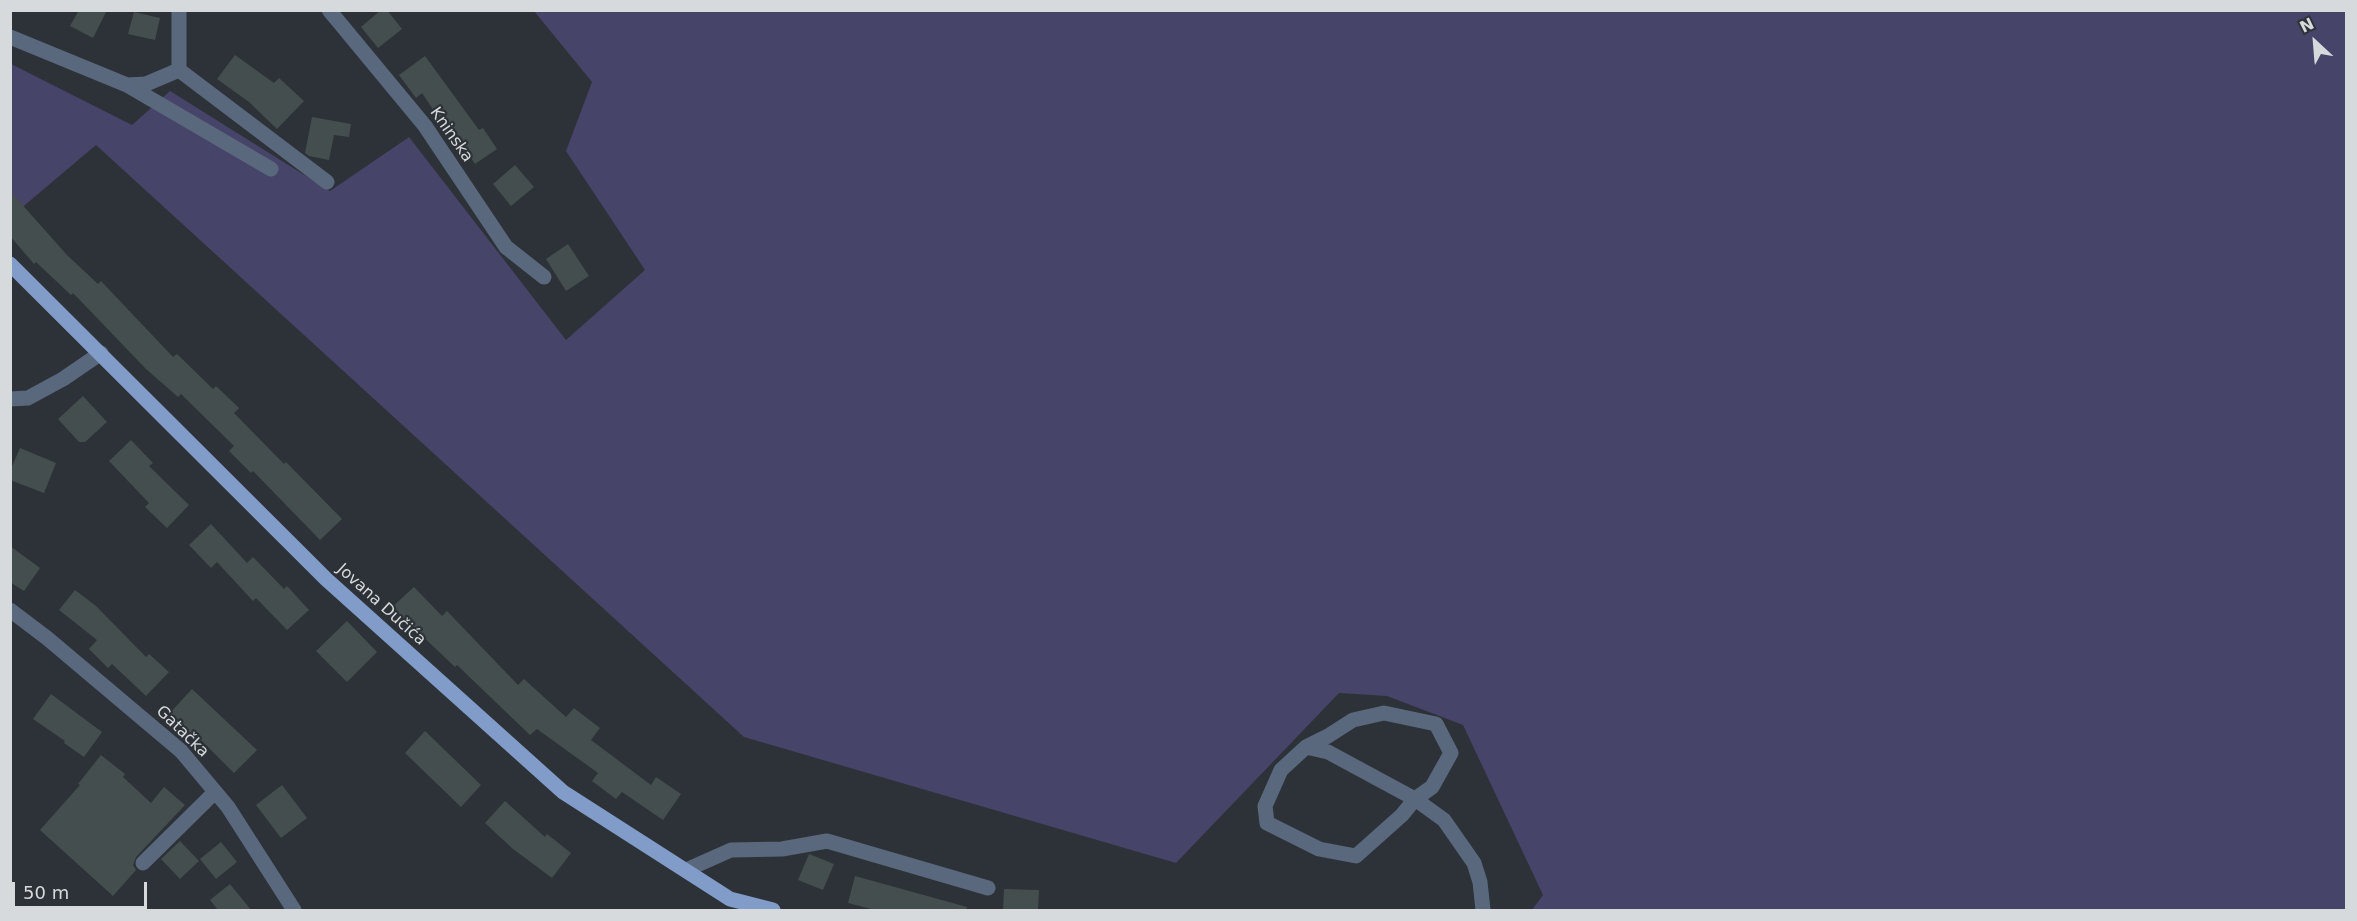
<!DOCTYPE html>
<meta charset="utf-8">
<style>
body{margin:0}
#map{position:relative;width:2357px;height:921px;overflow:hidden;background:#2c3237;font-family:"DejaVu Sans",sans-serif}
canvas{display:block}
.frame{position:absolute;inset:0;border:12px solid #d6dadd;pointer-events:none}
.north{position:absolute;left:2285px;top:12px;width:60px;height:60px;-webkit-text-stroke:4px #2c3237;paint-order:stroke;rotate:334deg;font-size:16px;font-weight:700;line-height:24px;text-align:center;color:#d6dadd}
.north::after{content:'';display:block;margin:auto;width:21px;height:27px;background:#d6dadd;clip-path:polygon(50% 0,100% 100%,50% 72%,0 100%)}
.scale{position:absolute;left:12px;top:882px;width:135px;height:27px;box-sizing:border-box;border:3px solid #d6dadd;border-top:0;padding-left:8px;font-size:18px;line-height:21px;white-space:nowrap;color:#d6dadd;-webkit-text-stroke:4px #2c3237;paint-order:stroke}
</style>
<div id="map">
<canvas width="2357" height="921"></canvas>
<div class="frame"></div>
<div class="north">N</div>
<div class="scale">50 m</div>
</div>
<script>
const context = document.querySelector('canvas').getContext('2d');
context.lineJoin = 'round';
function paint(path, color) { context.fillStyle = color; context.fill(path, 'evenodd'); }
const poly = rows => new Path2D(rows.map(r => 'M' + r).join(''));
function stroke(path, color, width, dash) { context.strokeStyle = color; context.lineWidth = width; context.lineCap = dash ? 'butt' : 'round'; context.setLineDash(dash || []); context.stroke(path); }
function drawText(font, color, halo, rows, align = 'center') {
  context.font = font + ' "DejaVu Sans",sans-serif'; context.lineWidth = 4.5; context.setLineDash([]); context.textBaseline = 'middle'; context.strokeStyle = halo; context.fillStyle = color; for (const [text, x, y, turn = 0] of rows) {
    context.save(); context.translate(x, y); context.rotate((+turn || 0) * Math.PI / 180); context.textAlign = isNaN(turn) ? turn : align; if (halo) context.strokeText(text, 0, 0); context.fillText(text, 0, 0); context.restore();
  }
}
paint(poly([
 [534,11,2346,11,2346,910,1532,910,1543,895,1463,725,1387,696,1339,693,1176,863,744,737,96,145,12,216,11,215,11,64,132,125,170,91,330,191,409,137,566,340,645,270,566,151,592,82]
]), '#464468');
paint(poly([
 [79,10,107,10,93,38,70,26],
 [381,10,387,10,402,29,378,48,361,27],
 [134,12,160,18,155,40,128,34],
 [235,55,274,83,279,78,304,101,277,129,249,102,217,79],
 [425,56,479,130,483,128,497,149,475,164,452,130,448,132,422,93,416,98,399,75],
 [312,117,351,124,349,137,334,135,329,160,309,156,305,153],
 [515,165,534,187,511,206,493,184],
 [10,191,67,255,98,284,101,281,173,357,177,354,213,389,216,386,239,408,234,413,284,464,286,462,342,519,320,540,253,471,251,473,229,451,234,446,181,394,178,397,146,369,73,293,71,295,36,262,34,264,10,236],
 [568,244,589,276,566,291,546,259],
 [83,396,107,422,85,442,79,442,58,419],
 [131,440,153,463,149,466,189,505,167,528,145,507,149,503,109,461],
 [20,448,56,463,44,493,10,480,10,471],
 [211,524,247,563,253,557,284,589,287,586,309,610,287,630,256,598,253,601,217,562,211,568,189,545],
 [10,546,40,568,24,591,10,582],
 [414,587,442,616,447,611,518,685,524,679,566,717,574,708,600,728,591,740,651,785,656,777,681,794,663,820,622,792,616,799,592,781,598,773,537,729,530,735,457,665,455,667,415,629,413,631,391,608],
 [75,590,96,606,146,657,149,654,169,672,146,696,112,664,108,668,89,649,97,640,59,610],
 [347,621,377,652,347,682,316,651],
 [192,689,257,750,234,773,200,739,198,742,168,715],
 [51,694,102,732,84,757,64,743,65,741,33,719],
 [425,731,481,785,461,807,405,753],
 [101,755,125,774,123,777,151,803,164,787,185,805,136,857,133,865,136,870,113,896,40,830,80,785,78,784],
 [282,785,307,818,281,838,256,805],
 [505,801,545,837,547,834,571,853,552,878,513,849,485,823],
 [180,841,199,861,180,879,161,859],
 [221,842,237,862,216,879,200,859],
 [809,854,834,864,823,890,798,880],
 [855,876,967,907,966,910,875,910,848,903],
 [230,884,251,910,218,910,210,900],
 [1004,889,1039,890,1038,910,1003,910]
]), '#454e4f');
stroke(poly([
 [179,10,179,70],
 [329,10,425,126,506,247,544,277],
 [10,37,127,85,146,84,179,70],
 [179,70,327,182],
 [127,85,271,169],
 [10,399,28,398,63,379,101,353],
 [10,610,47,638,181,751,228,807,294,910],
 [1306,747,1328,736,1353,720,1384,713,1436,724,1451,753,1432,787,1415,799,1402,815,1356,856,1319,849,1267,823,1265,806,1281,770,1306,747,1328,752,1415,799,1444,820,1474,863,1480,882,1483,910],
 [143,863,215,792],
 [686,870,731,850,782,849,827,841,988,888]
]), '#5a687e', 15);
stroke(poly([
 [10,264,326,579,563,792,730,899,773,910]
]), '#829cc9', 15);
drawText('16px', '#d6dadd', '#2c3237', [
 ["Kninska",451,135,55],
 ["Jovana Dučića",381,605,42],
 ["Gatačka",182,732,44]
]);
</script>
